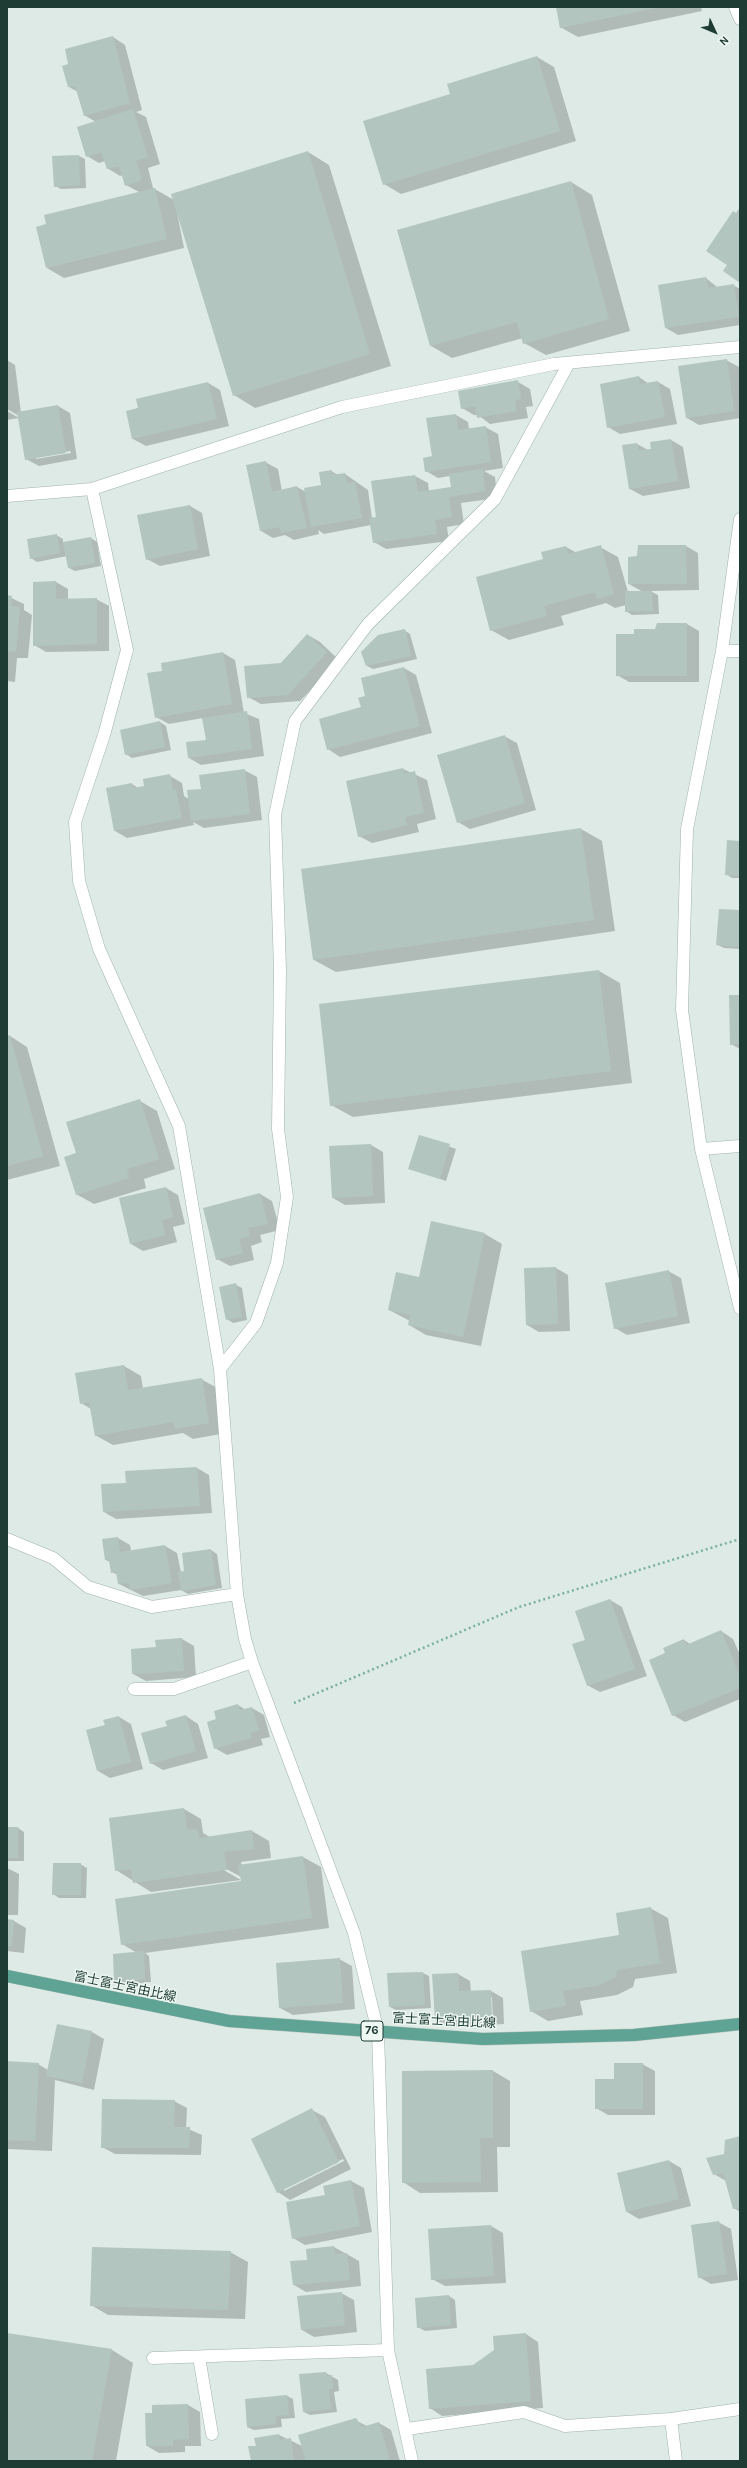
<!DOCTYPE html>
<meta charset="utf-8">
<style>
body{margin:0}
#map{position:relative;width:747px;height:2468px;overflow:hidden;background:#ddeae5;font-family:Karla,sans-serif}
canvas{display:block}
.frame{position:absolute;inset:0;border:8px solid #1e3b34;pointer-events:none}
.north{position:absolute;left:695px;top:12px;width:40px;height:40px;-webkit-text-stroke:3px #eef7f2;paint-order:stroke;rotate:134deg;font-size:11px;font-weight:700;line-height:16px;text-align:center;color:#1e3b34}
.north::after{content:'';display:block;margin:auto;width:14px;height:18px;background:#1e3b34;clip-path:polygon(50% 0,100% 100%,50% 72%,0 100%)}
</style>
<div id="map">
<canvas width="747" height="2468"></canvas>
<div class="frame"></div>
<div class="north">N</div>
</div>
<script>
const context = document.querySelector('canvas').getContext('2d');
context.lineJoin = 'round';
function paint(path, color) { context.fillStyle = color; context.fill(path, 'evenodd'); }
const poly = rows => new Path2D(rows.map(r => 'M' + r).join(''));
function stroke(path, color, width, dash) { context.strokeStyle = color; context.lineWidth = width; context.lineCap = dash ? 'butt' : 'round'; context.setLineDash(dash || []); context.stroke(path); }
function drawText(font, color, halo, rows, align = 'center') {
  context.font = font + ' Karla,"Noto Sans JP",sans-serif'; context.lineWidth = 3; context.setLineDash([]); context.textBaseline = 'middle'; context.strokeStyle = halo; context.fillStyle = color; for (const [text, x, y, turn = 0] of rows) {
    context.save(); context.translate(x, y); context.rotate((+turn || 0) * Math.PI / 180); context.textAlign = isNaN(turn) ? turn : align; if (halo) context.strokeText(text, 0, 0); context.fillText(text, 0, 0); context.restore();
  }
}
paint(poly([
 [557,7,701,7,702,11,578,37,560,27],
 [113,37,125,45,142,110,136,112,146,117,160,164,148,168,153,188,174,200,308,152,329,165,391,366,255,408,234,395,175,202,184,248,64,278,47,268,139,192,126,185,123,175,120,176,107,168,105,161,99,163,87,156,96,122,84,115,78,92,69,87],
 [537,57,554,67,576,141,401,194,384,184],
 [79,156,85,159,86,188,61,189,55,186],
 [571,182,592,195,630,331,546,355,524,343,523,338,452,358,431,346],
 [706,278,718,288,733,285,740,289,740,325,678,335,666,328],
 [7,360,15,365,21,413,58,406,70,413,77,459,39,466,26,459,19,418,7,420,7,411,19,418,19,416,7,409],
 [70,451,71,453,36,459,36,457],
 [726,360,739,367,740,418,699,425,687,418],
 [639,377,649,384,658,382,670,389,677,424,620,434,608,427],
 [518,382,530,389,533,406,526,407,528,418,490,424,478,415,474,415,462,408],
 [208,383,220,390,229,426,146,446,133,439,127,412],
 [456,415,468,422,469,429,485,427,498,434,503,468,484,471,495,477,497,498,461,503,464,524,447,527,449,541,386,549,374,542,371,525,324,534,318,530,319,534,294,540,285,535,273,538,261,531,265,462,278,469,282,491,297,487,306,492,322,486,331,471,338,475,345,474,368,490,372,518,378,518,373,481,415,476,428,483,429,491,452,488,450,476,438,478,426,471],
 [671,440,683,447,690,488,643,496,630,489,623,446,637,444,648,450,652,449],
 [190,506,202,513,210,556,160,566,147,559],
 [56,535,63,539,63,543,91,538,97,542,101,566,75,571,69,568,67,556,37,562,31,558],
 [639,546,686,546,698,553,699,590,650,591,658,595,659,614,632,615,626,611,626,605,615,608,606,603,561,616,564,625,509,640,491,630,544,560,566,547,577,553,600,547,618,557,628,592,643,592,629,584,638,557],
 [56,582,68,589,68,600,96,599,109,606,109,651,46,652,34,645],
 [7,596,24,604,24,610,32,615,28,658,17,658,15,682,7,681],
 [658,624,687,624,699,631,699,682,629,682,617,675,635,634,656,630],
 [404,630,410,634,417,659,373,669,367,666],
 [308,635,320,642,339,660,300,701,261,704,248,697],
 [223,653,235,660,244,713,259,719,264,756,201,765,189,758,207,740,203,718,169,724,156,717,163,671],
 [404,668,416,675,432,733,340,757,328,749,362,708,367,697,362,678],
 [160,722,166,726,171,750,132,758,126,754],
 [504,736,517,743,536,810,470,829,458,822],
 [403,769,427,780,436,819,417,824,419,832,372,843,359,836,347,782],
 [244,770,257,777,262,820,204,828,193,822,194,825,127,838,115,831,132,784,138,788,146,787,170,776,182,783,184,796,189,799,203,789],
 [581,829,602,841,615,931,336,972,314,960,302,870],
 [740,842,740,878,732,878,726,874],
 [740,911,740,949,724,948,718,945],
 [599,971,620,983,632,1083,353,1117,331,1105],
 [740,996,740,1049,731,1044],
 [10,1036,27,1047,60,1166,7,1180,7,1037],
 [140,1101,157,1111,175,1169,144,1179,146,1188,94,1204,76,1194,77,1154],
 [420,1136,456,1149,446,1181,410,1169],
 [371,1145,383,1152,385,1203,345,1205,333,1198],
 [166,1188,178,1195,185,1224,173,1227,177,1242,143,1251,131,1244],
 [260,1194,272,1201,280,1230,260,1235,262,1242,251,1246,254,1260,230,1266,217,1259],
 [432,1222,485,1234,502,1244,481,1346,426,1335,409,1325,410,1321,389,1310,420,1278],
 [556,1268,568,1275,570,1331,539,1332,527,1325,525,1269],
 [668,1271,681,1278,690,1323,627,1335,615,1328],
 [236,1285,242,1288,247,1320,233,1323,227,1319],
 [124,1366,141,1376,143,1389,201,1379,219,1389,226,1433,193,1439,183,1433,113,1445,95,1435,91,1409,81,1403],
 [197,1468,209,1475,212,1513,116,1519,104,1512,127,1484],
 [118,1538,130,1545,131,1551,165,1546,177,1553,181,1573,185,1572,211,1550,217,1554,222,1588,188,1594,181,1590,143,1596,119,1584,118,1575,112,1572,110,1562,106,1560],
 [610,1600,622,1607,647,1676,600,1692,587,1685,586,1641],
 [721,1631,733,1639,740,1655,740,1699,685,1722,673,1715,666,1654,684,1640,690,1644],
 [182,1639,194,1646,196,1677,146,1681,133,1674],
 [238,1705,246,1710,252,1708,264,1715,270,1737,261,1739,263,1745,227,1755,215,1748,217,1720],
 [186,1716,198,1724,208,1758,163,1770,151,1763,168,1727],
 [119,1717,131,1724,143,1769,110,1778,98,1771,106,1726],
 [184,1809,201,1819,203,1833,210,1837,252,1831,269,1841,271,1858,241,1862,242,1866,303,1857,321,1867,329,1928,145,1953,149,1956,151,1982,121,1985,115,1981,137,1953,122,1944,242,1882,241,1880,151,1892,116,1870],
 [223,1867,241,1877,241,1880,222,1869],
 [7,1828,18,1828,24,1832,24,1861,7,1861],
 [80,1864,87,1868,86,1898,59,1898,53,1894],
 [7,1868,19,1874,18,1915,7,1915],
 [650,1908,668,1918,677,1973,635,1979,633,1987,617,1995,580,2001,583,2015,548,2021,531,2011],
 [7,1920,14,1921,26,1928,24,1953,7,1951],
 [339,1959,352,1966,355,2009,293,2015,280,2008],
 [423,1973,429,1976,431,2008,396,2010,390,2007],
 [458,1974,470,1981,471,1992,491,1991,503,1998,504,2024,448,2027,436,2020],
 [490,1997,492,1997,493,2022,491,2022],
 [92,2032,104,2039,94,2090,55,2080,52,2151,7,2149,7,2062,38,2064,48,2070],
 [642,2064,655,2071,655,2115,608,2115,596,2108,615,2080],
 [493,2071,510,2081,510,2147,497,2147,498,2192,420,2193,403,2182],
 [174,2101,187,2108,186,2128,202,2135,201,2155,115,2154,102,2147],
 [312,2110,325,2117,351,2169,290,2200,278,2192],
 [343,2159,344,2161,284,2191,284,2189],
 [740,2137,740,2212,734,2208,726,2181,714,2174,725,2155],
 [669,2161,681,2168,691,2206,639,2219,627,2212,618,2174],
 [351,2181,364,2188,372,2232,305,2245,293,2238,326,2196,324,2186],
 [718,2222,731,2229,738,2280,711,2284,699,2277],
 [491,2226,503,2233,506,2283,445,2286,432,2279],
 [334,2247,359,2261,361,2286,306,2292,294,2285,308,2260,307,2250],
 [230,2252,248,2262,245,2319,108,2315,91,2305],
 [341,2293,354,2300,357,2332,314,2337,302,2330],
 [449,2296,455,2300,457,2328,425,2331,418,2327],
 [7,2334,112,2350,133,2363,116,2461,7,2461],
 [526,2334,538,2342,543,2408,442,2416,430,2408,474,2366],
 [326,2373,338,2380,339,2391,334,2392,337,2412,310,2415,304,2412,300,2375],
 [287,2396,293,2399,295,2418,281,2419,282,2427,254,2430,247,2427,246,2400],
 [188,2405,200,2412,201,2446,185,2446,185,2452,159,2453,147,2446,154,2414],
 [355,2420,367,2426,379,2423,391,2430,400,2461,307,2461,306,2458,305,2461,252,2461,257,2446,279,2435,302,2446]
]), '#0003');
paint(poly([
 [556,7,655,7,656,8,560,28],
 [113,36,130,103,84,116,75,86,68,87,62,66,68,64,65,49],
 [537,56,560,131,383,185,363,121,450,94,447,84],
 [133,109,148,157,136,161,142,180,125,186,119,166,107,169,101,152,86,157,77,127],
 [308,151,370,354,233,396,171,194],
 [79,155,80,185,54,187,52,156],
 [571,181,609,319,523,344,517,322,430,346,397,230],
 [155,188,167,239,46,268,36,227,46,224,44,215],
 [740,207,740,283,723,271,727,265,706,251,733,211,736,213],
 [706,277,708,288,734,284,739,317,665,328,658,285],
 [727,359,734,411,686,418,678,366],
 [639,376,640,384,658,381,665,417,607,428,600,384],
 [518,380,521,399,515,400,516,411,477,418,475,406,461,409,458,391],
 [208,382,217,419,132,439,126,411,138,408,136,399],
 [58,405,66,453,25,460,17,412],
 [456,414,458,430,486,426,491,462,425,472,423,458,432,456,426,418],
 [671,439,678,481,629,489,622,445,637,443,639,450,651,449,650,442],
 [266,461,272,492,297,486,307,528,281,533,280,527,260,531,246,465],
 [483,469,485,491,449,497,452,517,435,520,437,534,373,543,369,518,376,517,371,481,415,475,418,492,451,487,449,474],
 [332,470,332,475,345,473,347,483,355,482,362,518,311,527,304,488,321,485,319,472],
 [190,505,198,549,146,560,137,515],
 [57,534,60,553,30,559,27,539],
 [91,537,95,563,68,568,63,542],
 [601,545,614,594,597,599,595,592,544,606,547,616,490,631,476,577,543,559,541,552,566,546,568,554],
 [638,545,686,545,687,584,628,584,628,557,637,556],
 [56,581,56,599,97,598,97,644,33,646,33,582],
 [625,591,652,591,653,611,625,612],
 [7,595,12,596,11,606,20,607,16,652,7,651],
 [657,623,687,623,687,676,616,676,616,634,634,634,634,629,655,629],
 [405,629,411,656,366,666,361,652,378,635],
 [307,634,327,652,288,695,247,698,244,666,281,663],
 [223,652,232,704,155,718,147,673,162,671,161,663],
 [404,667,420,726,327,750,319,719,361,707,358,698,365,696,361,678],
 [247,711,252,749,188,758,186,742,206,740,202,718],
 [160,721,165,747,125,755,120,730],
 [505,735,525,803,457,823,437,755],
 [403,768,404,774,415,771,424,813,405,817,407,825,358,837,346,781],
 [245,769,250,814,191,821,187,790,201,789,199,775],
 [170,774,173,790,176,790,182,818,114,831,106,788,132,783,133,788,144,786,143,779],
 [581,828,594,920,313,960,301,869],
 [727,840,740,841,740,876,725,875],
 [719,909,740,910,740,947,716,945],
 [599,970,611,1071,330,1106,319,1004],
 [729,995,740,995,740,1044,730,1045],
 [10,1035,43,1156,7,1166,7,1036],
 [140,1099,159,1159,127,1169,129,1178,76,1195,64,1157,76,1153,66,1122],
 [419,1135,450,1144,440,1179,408,1169],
 [371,1144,373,1196,332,1198,329,1146],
 [166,1187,173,1217,162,1220,165,1235,130,1244,119,1198],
 [260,1193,268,1224,248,1228,250,1236,239,1239,243,1253,216,1260,203,1208],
 [431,1221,485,1233,463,1337,408,1325,410,1315,388,1310,396,1272,419,1277],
 [556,1267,558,1324,526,1325,524,1268],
 [669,1270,678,1316,614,1329,605,1283],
 [236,1283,242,1317,226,1320,219,1287],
 [124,1365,128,1390,202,1378,209,1423,175,1429,173,1422,95,1436,89,1402,80,1404,75,1373],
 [197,1467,200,1506,103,1512,101,1484,126,1483,125,1471],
 [118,1537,120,1552,165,1545,172,1583,130,1590,129,1583,118,1584,116,1572,111,1573,109,1560,105,1560,102,1539],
 [211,1549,216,1585,181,1591,178,1572,184,1571,182,1553],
 [610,1599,635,1669,587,1686,572,1644,585,1640,575,1611],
 [721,1630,740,1677,740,1688,672,1716,649,1660,665,1653,663,1648,684,1639,686,1645],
 [182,1638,184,1671,132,1674,131,1649,156,1647,155,1640],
 [238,1704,240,1710,252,1707,259,1730,250,1733,251,1738,214,1749,207,1722,216,1719,214,1711],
 [186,1715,196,1751,150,1764,141,1733,167,1726,165,1721],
 [119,1716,131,1762,97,1771,86,1730,105,1725,103,1720],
 [184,1808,187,1830,197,1829,199,1838,252,1830,254,1849,224,1852,227,1870,133,1883,131,1869,115,1871,109,1818],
 [7,1827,18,1827,18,1858,7,1858],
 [303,1856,312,1918,121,1945,115,1899,241,1881,238,1865],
 [53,1863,81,1863,81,1895,52,1895],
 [651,1907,660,1963,617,1970,616,1977,600,1985,563,1991,566,2006,530,2012,521,1951,619,1935,616,1913],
 [7,1919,14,1920,12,1946,7,1946],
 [144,1951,145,1979,114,1982,113,1954],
 [340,1958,343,2003,279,2008,276,1963],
 [423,1972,425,2005,389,2007,387,1973],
 [458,1973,459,1991,491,1990,492,2017,435,2020,432,1974],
 [57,2024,92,2031,82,2083,46,2076],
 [7,2061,39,2063,35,2141,7,2140],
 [614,2063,643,2063,643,2109,595,2109,595,2079,614,2079],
 [493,2070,493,2138,480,2138,481,2182,402,2183,402,2071],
 [102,2099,175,2100,174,2127,190,2127,189,2148,101,2148],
 [312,2108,339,2162,277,2193,251,2139],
 [740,2136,740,2208,733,2209,723,2173,713,2175,706,2158,724,2154,725,2140],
 [669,2160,679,2199,626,2212,617,2173],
 [351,2180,360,2226,292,2239,286,2202,325,2195,323,2186],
 [719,2221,727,2274,698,2278,691,2225],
 [491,2225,494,2276,431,2280,428,2229],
 [334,2246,335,2254,347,2253,350,2280,293,2285,290,2261,307,2260,306,2249],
 [92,2247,231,2251,228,2310,90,2306],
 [342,2292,345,2325,301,2330,297,2296],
 [449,2295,451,2325,417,2328,415,2298],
 [7,2333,112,2349,92,2461,7,2461],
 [526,2333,531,2401,429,2409,426,2369,473,2365,494,2350,493,2336],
 [326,2372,327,2376,332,2375,333,2389,329,2389,331,2409,303,2412,299,2374],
 [287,2395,289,2415,276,2416,276,2424,247,2427,245,2399],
 [188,2404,189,2439,173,2440,173,2446,146,2446,145,2413,152,2413,152,2405],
 [356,2418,362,2427,379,2422,390,2461,306,2461,298,2435],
 [279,2434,280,2440,291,2438,294,2461,251,2461,248,2446,256,2446,254,2438]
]), '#b2c5be');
const minor = poly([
 [735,7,740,19],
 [92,489,127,650,104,735,75,822,79,881,99,949,179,1126,220,1369,237,1594,245,1639,252,1662,354,1933,378,2032,388,2350,412,2461],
 [7,496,92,489,342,407,554,364,740,347],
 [740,519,722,651,687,829,682,1010,701,1149,740,1308],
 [722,651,740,651],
 [701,1149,740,1146],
 [220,1369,256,1323,277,1263,287,1197,278,1129,280,969,275,815,295,721,368,624,495,499,569,363],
 [7,1539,53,1558,88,1587,152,1607,237,1594],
 [134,1689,174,1689,252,1662],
 [199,2357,212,2434],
 [153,2358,388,2350],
 [671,2419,676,2461],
 [407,2429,524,2412,565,2426,671,2419,740,2409]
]);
const major = poly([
 [7,1976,229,2021,483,2039,634,2035,740,2024]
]);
stroke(minor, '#a0b2ac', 13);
stroke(major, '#bcc4c2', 13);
stroke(poly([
 [294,1703,519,1607,740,1539]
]), '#7bb0a1', 2.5, [2, 3]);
stroke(minor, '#fff', 12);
stroke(major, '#5ea393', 12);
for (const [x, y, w] of [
 [372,2031,22]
]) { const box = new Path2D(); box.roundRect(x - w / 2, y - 10, w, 20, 3); context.fillStyle = '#eef7f2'; context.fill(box); stroke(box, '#1e3b34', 1); }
drawText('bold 12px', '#1e3b34', null, [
 ["76",372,2031]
]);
drawText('13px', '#1e3b34', '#eef7f2', [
 ["富士富士宮由比線",125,1987,12],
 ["富士富士宮由比線",444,2021,3]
]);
</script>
